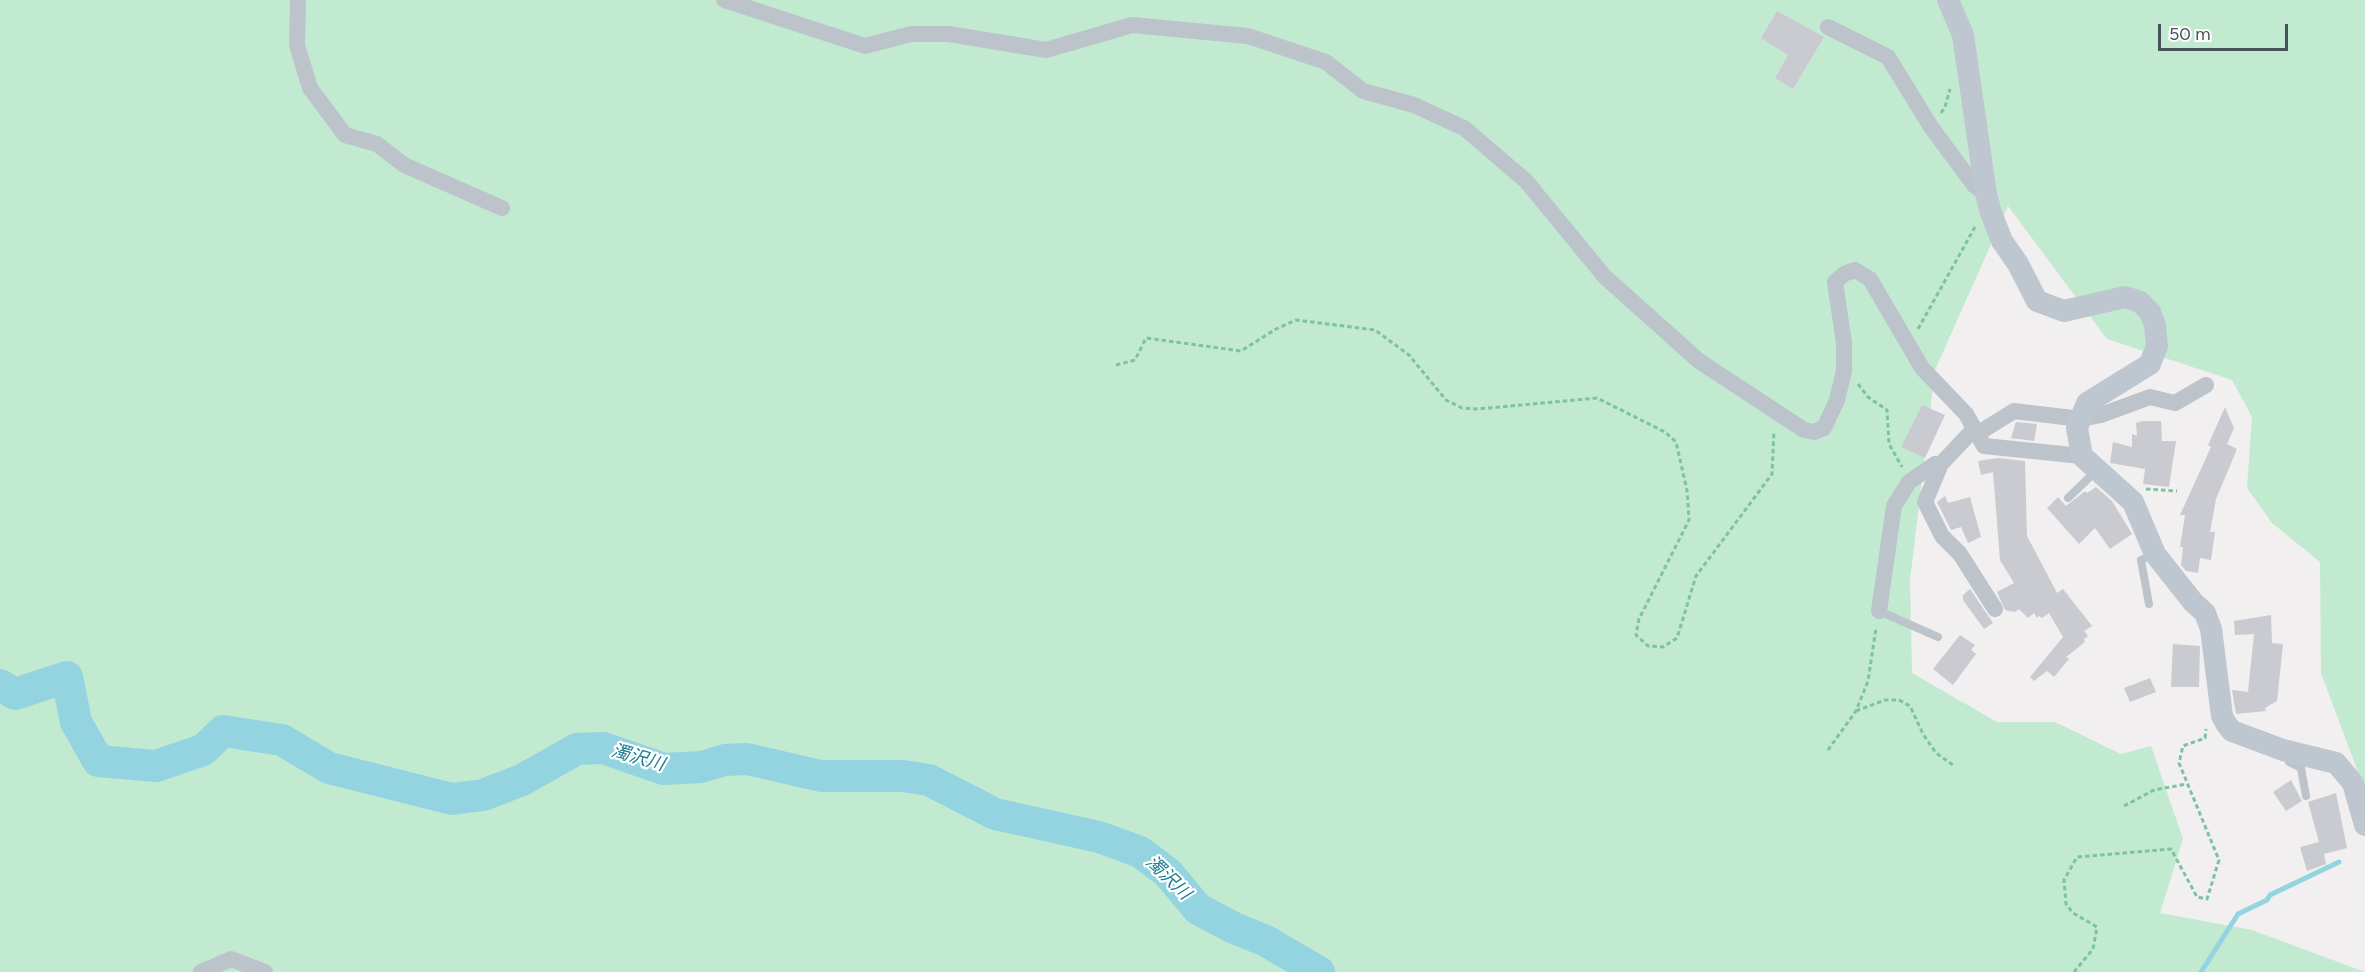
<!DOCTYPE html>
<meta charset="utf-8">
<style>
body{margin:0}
#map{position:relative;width:2365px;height:972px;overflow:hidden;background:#f1efef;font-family:Figtree,sans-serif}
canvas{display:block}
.scale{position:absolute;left:2158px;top:24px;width:130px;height:27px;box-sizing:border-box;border:3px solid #49525a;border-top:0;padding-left:8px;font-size:18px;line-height:21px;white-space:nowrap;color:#49525a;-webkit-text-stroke:4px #fff;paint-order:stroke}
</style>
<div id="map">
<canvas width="2365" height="972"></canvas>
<div class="scale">50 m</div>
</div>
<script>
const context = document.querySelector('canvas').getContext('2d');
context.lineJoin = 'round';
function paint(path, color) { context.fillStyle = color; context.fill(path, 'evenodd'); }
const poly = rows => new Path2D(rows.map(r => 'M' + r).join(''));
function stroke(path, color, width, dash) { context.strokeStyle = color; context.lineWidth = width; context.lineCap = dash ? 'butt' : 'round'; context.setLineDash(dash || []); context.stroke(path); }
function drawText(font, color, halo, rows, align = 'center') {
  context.font = font + ' Figtree,"Noto Sans JP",sans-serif'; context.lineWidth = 4.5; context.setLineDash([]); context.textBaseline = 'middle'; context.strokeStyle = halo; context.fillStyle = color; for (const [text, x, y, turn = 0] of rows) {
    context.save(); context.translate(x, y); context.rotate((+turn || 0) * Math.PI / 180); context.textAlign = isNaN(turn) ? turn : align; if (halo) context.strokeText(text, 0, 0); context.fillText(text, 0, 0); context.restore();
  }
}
paint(poly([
 [0,0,2365,0,2365,791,2321,673,2320,562,2272,523,2247,488,2252,417,2232,380,2107,339,2008,206,1935,370,1910,580,1912,673,1997,722,2055,722,2121,754,2151,746,2183,839,2160,913,2252,930,2365,972,0,972]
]), '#c2ead0');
stroke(poly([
 [2201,972,2238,914,2267,900,2270,895,2339,862]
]), '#94d4e1', 5);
stroke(poly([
 [0,685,15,694,67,677,76,722,98,761,156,766,203,750,223,731,282,740,329,768,452,799,483,795,522,780,577,749,603,748,664,769,701,767,725,760,747,759,821,776,903,776,929,780,995,814,1099,837,1140,852,1168,873,1198,909,1234,928,1266,941,1319,972]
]), '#94d4e1', 32);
paint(poly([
 [1777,11,1824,37,1793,89,1775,78,1788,55,1761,38],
 [1922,405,1945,415,1925,458,1901,447],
 [2225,407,2234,428,2227,444,2237,449,2216,499,2210,532,2215,532,2211,560,2200,558,2198,573,2186,571,2181,565,2183,547,2180,547,2185,515,2180,515,2211,447,2208,445],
 [2143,421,2161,421,2162,441,2176,441,2169,487,2143,484,2145,469,2110,463,2113,442,2132,447,2132,434,2137,436,2136,423],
 [2016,422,2037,424,2034,441,2011,438],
 [1998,458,2025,461,2027,536,2057,593,2063,589,2092,626,2084,631,2088,636,2084,639,2085,642,2066,657,2069,659,2054,677,2047,671,2034,681,2030,677,2063,637,2049,613,2042,618,2039,616,2037,618,2034,613,2028,618,2019,609,2015,612,2005,610,1997,592,2014,583,2000,560,1993,472,1981,475,1978,461],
 [2096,487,2112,501,2132,534,2110,549,2095,528,2079,544,2047,508,2058,497,2066,506,2085,491,2087,493],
 [1945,496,1948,503,1970,497,1981,537,1968,543,1961,527,1951,530,1937,502],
 [1970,589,1993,623,1984,629,1963,600,1963,595],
 [2271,615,2272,643,2283,644,2277,701,2265,708,2266,711,2236,714,2232,690,2248,692,2254,634,2235,635,2234,621],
 [1960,635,1975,645,1971,650,1976,654,1953,685,1933,669],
 [2173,644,2200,646,2199,687,2171,687],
 [2150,678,2156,692,2130,702,2124,688],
 [2291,780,2302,801,2286,811,2273,792],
 [2336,793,2347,848,2324,854,2326,864,2307,871,2300,847,2319,842,2308,802]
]), '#c9cbd0');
stroke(poly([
 [1941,113,1945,107,1950,89],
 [1918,329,1975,227],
 [1116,365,1135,360,1146,338,1241,351,1276,329,1296,320,1375,330,1409,355,1446,400,1462,408,1478,409,1597,398,1665,432,1676,442,1687,490,1689,520,1639,619,1636,635,1648,646,1663,647,1677,638,1696,576,1772,474,1774,431],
 [1858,384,1868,397,1887,410,1889,444,1902,467],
 [2146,489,2177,491],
 [1856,711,1885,700,1899,700,1910,706,1923,734,1936,753,1953,765],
 [1828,750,1856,711,1868,681,1876,628],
 [2124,806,2154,790,2187,784],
 [2074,972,2093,949,2097,927,2073,913,2066,904,2064,880,2077,857,2171,849,2197,897,2207,899,2219,860,2179,763,2183,746,2205,738,2206,729]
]), '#7ec39f', 3, [4.5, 3]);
stroke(poly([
 [2068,498,2097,470],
 [2149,604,2141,560,2153,555],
 [1879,611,1938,637],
 [2287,757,2289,762,2301,768,2306,796]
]), '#bcc3ca', 8);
stroke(poly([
 [298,0,297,45,310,88,345,135,377,144,404,165,502,208],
 [724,0,865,46,911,34,949,34,1046,50,1132,25,1248,36,1326,62,1363,91,1414,105,1464,128,1526,181,1605,277,1699,361,1804,430,1814,432,1824,428,1837,400,1844,371,1844,343,1835,282,1844,274,1855,270,1870,279,1922,368,1966,414,1984,446,2082,456],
 [1828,27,1888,57,1931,127,1974,185,1986,194],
 [1974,429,1941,464,1925,502,1942,536,1960,554,1995,609],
 [1977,434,2014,411,2081,419,2101,415,2150,397,2175,403,2206,385],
 [1879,611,1894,506,1909,482,1935,464,1941,464],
 [201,972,231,959,265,972]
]), '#bcc3ca', 16);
stroke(poly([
 [1948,0,1963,35,1986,194,1991,213,2002,241,2018,264,2037,301,2064,311,2125,297,2140,302,2150,312,2155,325,2157,346,2150,364,2087,403,2077,428,2082,456,2133,502,2155,554,2193,602,2205,613,2211,629,2222,716,2227,725,2232,731,2283,750,2336,763,2353,783,2365,825]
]), '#bec7d0', 22);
drawText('italic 18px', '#1c7d92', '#fff', [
 ["濁沢川",638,758,16],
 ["濁沢川",1168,878,44]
]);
</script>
